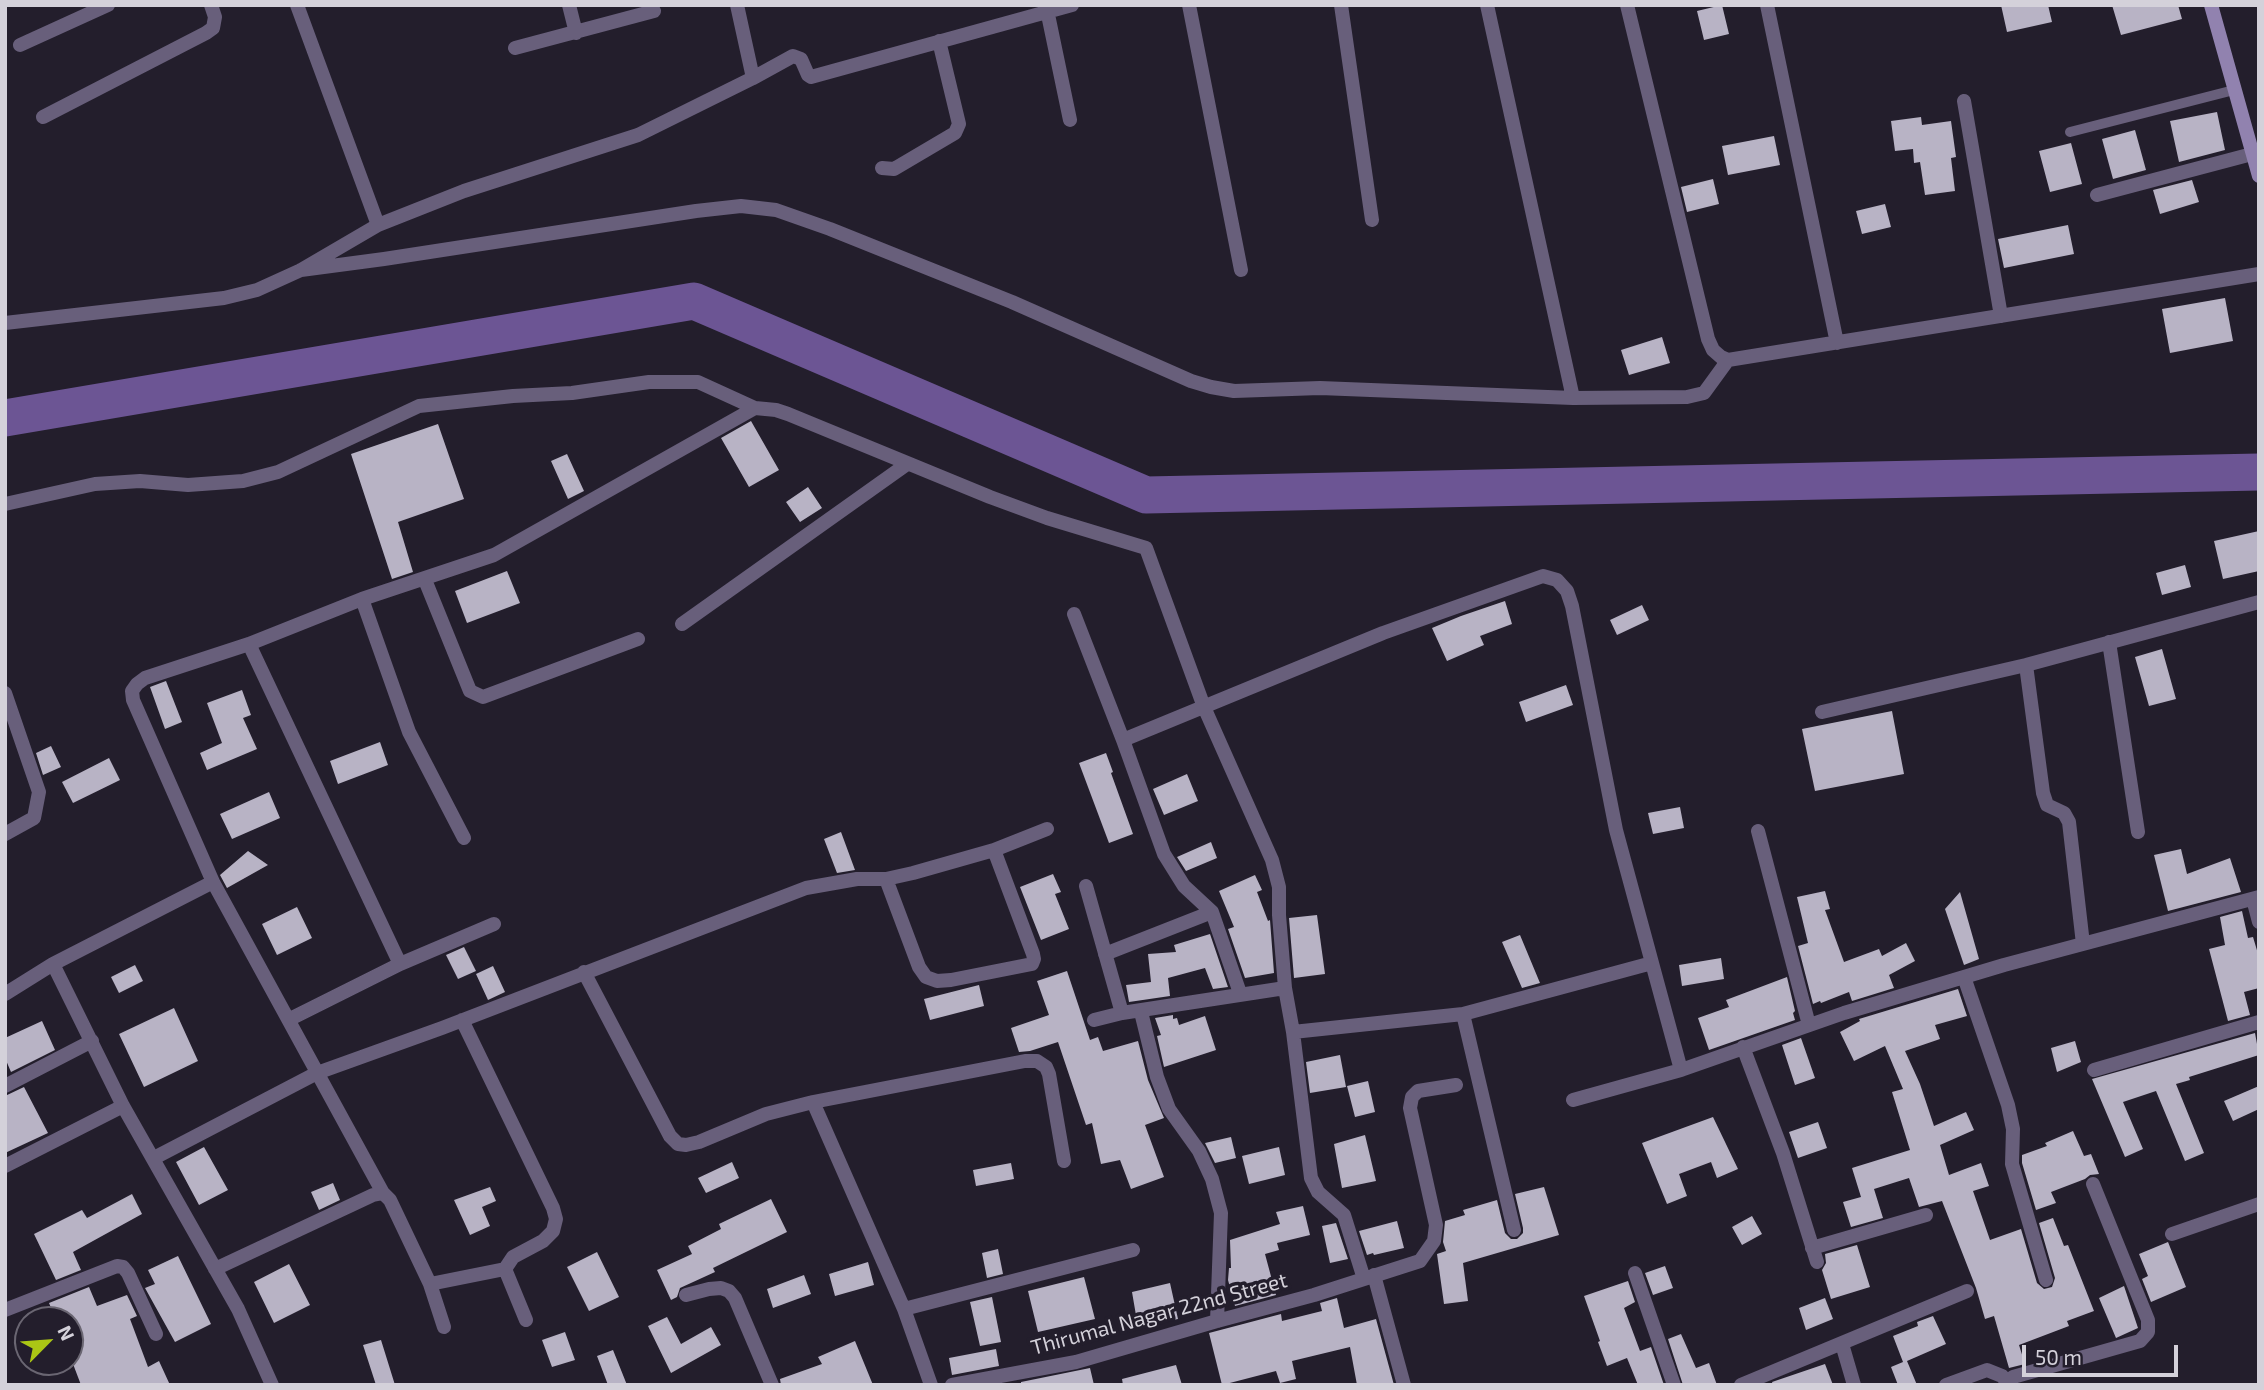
<!DOCTYPE html>
<style>
body{margin:0}
#map{position:relative;width:2264px;height:1390px;overflow:hidden;background:#231e2c;font-family:"Exo 2",sans-serif}
canvas{display:block}
.frame{position:absolute;inset:0;border:7px solid #d4d1da;pointer-events:none}
.north{position:absolute;left:14px;top:1306px;width:70px;height:70px;box-sizing:border-box;background:#231e2c;border:2px solid #6a6672;border-radius:50%;rotate:65deg;font-size:19px;font-weight:700;line-height:28px;text-align:center;color:#d4d1da}
.north::after{content:'';display:block;margin:auto;width:24px;height:32px;background:#abc615;clip-path:polygon(50% 0,100% 100%,50% 72%,0 100%)}
.scale{position:absolute;left:2022px;top:1345px;width:156px;height:32px;box-sizing:border-box;border:4px solid #d4d1da;border-top:0;padding-left:9px;font-size:21px;line-height:24px;white-space:nowrap;color:#d4d1da;-webkit-text-stroke:5px #231e2c;paint-order:stroke}
</style>
<div id="map">
<canvas width="2264" height="1390"></canvas>
<div class="frame"></div>
<div class="north">N</div>
<div class="scale">50 m</div>
</div>
<script>
const context = document.querySelector('canvas').getContext('2d');
context.lineJoin = 'round';
const poly = rows => new Path2D(rows.map(r => 'M' + r).join(''));
function stroke(path, color, width, dash) { context.strokeStyle = color; context.lineWidth = width; context.lineCap = dash ? 'butt' : 'round'; context.setLineDash(dash || []); context.stroke(path); }
function paint(path, color) { context.fillStyle = color; context.fill(path, 'evenodd'); }
function drawText(font, color, halo, rows, align = 'center') {
  context.font = font + ' "Exo 2",sans-serif'; context.lineWidth = 7; context.setLineDash([]); context.textBaseline = 'middle'; context.strokeStyle = halo; context.fillStyle = color; for (const [text, x, y, turn = 0] of rows) {
    context.save(); context.translate(x, y); context.rotate((+turn || 0) * Math.PI / 180); context.textAlign = isNaN(turn) ? turn : align; if (halo) context.strokeText(text, 0, 0); context.fillText(text, 0, 0); context.restore();
  }
}
stroke(poly([
 [5,418,694,301,1146,495,2259,472]
]), '#6c5594', 37);
paint(poly([
 [1722,5,1729,34,1704,40,1697,11],
 [2001,5,2048,5,2052,22,2007,32],
 [2112,5,2178,5,2182,19,2121,35],
 [2217,112,2225,150,2179,162,2170,121],
 [1921,117,1922,125,1951,121,1956,157,1951,158,1955,191,1925,195,1920,162,1914,163,1913,149,1895,151,1891,121],
 [2135,130,2146,170,2113,179,2102,139],
 [1774,136,1780,165,1728,175,1722,146],
 [2071,143,2082,184,2050,192,2039,151],
 [1713,179,1719,204,1687,212,1681,187],
 [2192,180,2199,202,2160,214,2153,190],
 [1885,204,1891,227,1862,234,1856,211],
 [2068,225,2074,254,2004,268,1998,239],
 [2225,298,2233,341,2170,353,2162,309],
 [1662,337,1670,363,1629,375,1621,350],
 [751,421,779,470,749,487,721,438],
 [438,424,464,499,398,522,413,572,392,579,351,454],
 [567,454,584,491,568,499,551,461],
 [808,487,822,508,800,522,786,502],
 [2259,531,2259,571,2223,579,2214,541],
 [2185,565,2191,587,2162,595,2156,573],
 [507,571,520,603,467,623,455,591],
 [1505,601,1512,624,1480,636,1484,645,1447,661,1432,628,1461,616],
 [1642,605,1649,620,1617,635,1610,620],
 [2162,649,2176,699,2149,706,2135,657],
 [166,681,182,722,165,729,150,687],
 [1566,685,1573,705,1526,722,1519,702],
 [242,690,251,715,243,718,257,749,207,770,200,753,222,743,207,703],
 [1892,711,1904,774,1815,791,1802,729],
 [380,742,388,765,338,784,330,761],
 [51,746,61,767,43,775,36,753],
 [1106,753,1113,772,1111,773,1133,834,1109,843,1079,763],
 [109,758,120,780,73,803,62,782],
 [1187,774,1198,801,1164,815,1153,789],
 [269,792,280,818,232,839,220,814],
 [1680,807,1684,828,1653,834,1648,813],
 [841,832,855,870,837,873,824,839],
 [1211,842,1217,858,1186,871,1177,857],
 [2181,849,2187,874,2230,858,2241,892,2168,911,2154,855],
 [248,851,268,865,227,888,220,875],
 [1053,874,1061,892,1055,894,1069,929,1041,940,1020,887],
 [1255,875,1262,890,1257,892,1268,921,1270,920,1274,973,1245,978,1228,929,1234,927,1219,891],
 [1825,891,1830,909,1825,910,1844,962,1879,949,1882,956,1906,943,1915,961,1889,975,1894,988,1852,1001,1849,992,1821,1003,1820,1001,1813,1004,1798,946,1808,943,1797,897],
 [1960,892,1979,959,1964,965,1945,909],
 [297,907,312,938,277,955,262,924],
 [2242,911,2248,938,2253,937,2259,957,2259,988,2244,992,2250,1015,2228,1021,2209,949,2225,945,2220,917],
 [1317,915,1325,974,1294,978,1289,918],
 [1210,934,1228,987,1213,989,1205,968,1168,978,1170,996,1129,1002,1126,985,1151,982,1148,954,1176,952,1174,945],
 [1520,935,1540,983,1522,988,1502,942],
 [464,947,476,971,458,979,446,955],
 [1721,958,1724,979,1682,986,1679,965],
 [135,965,143,981,119,993,111,977],
 [493,966,505,992,488,1000,476,974],
 [1067,971,1090,1040,1098,1037,1103,1051,1138,1041,1148,1080,1164,1118,1145,1125,1164,1177,1131,1189,1120,1160,1101,1164,1092,1123,1086,1125,1058,1042,1030,1051,1019,1052,1011,1028,1049,1015,1037,981],
 [1787,977,1795,1011,1793,1013,1795,1020,1709,1050,1698,1018,1729,1007,1726,1000],
 [979,985,984,1006,930,1020,924,999],
 [1958,989,1967,1016,1935,1025,1940,1039,1905,1051,1920,1084,1934,1126,1966,1112,1974,1130,1940,1145,1949,1175,1981,1163,1989,1186,1973,1191,1990,1240,2021,1229,2037,1283,2044,1289,2052,1287,2055,1278,2039,1223,2053,1218,2064,1246,2068,1245,2094,1311,2067,1321,2069,1326,2019,1345,2025,1364,2009,1368,1994,1316,1985,1319,1976,1288,1942,1201,1919,1207,1909,1178,1874,1189,1883,1218,1851,1227,1843,1202,1861,1197,1852,1168,1910,1150,1892,1092,1903,1089,1885,1046,1854,1061,1840,1032,1860,1021,1859,1019],
 [174,1008,198,1061,144,1087,119,1034],
 [1173,1015,1173,1019,1177,1018,1179,1025,1205,1016,1216,1050,1164,1067,1157,1036,1161,1035,1155,1018],
 [42,1021,55,1050,11,1072,5,1058,5,1038],
 [2255,1033,2259,1055,2189,1077,2190,1080,2176,1084,2204,1153,2185,1161,2156,1091,2123,1102,2143,1149,2125,1157,2092,1079],
 [1801,1038,1815,1078,1795,1085,1782,1045],
 [2075,1041,2081,1062,2057,1072,2051,1048],
 [1340,1055,1346,1087,1310,1093,1306,1062],
 [1368,1081,1375,1112,1355,1117,1347,1086],
 [2259,1086,2259,1109,2233,1121,2224,1101],
 [24,1087,48,1133,5,1153,5,1096],
 [1713,1117,1738,1169,1717,1178,1711,1162,1679,1174,1687,1196,1667,1204,1642,1143],
 [1818,1122,1827,1148,1798,1158,1789,1132],
 [2073,1131,2084,1156,2091,1154,2099,1174,2090,1175,2085,1179,2051,1192,2056,1203,2036,1210,2022,1163,2022,1155,2047,1146,2045,1143],
 [1365,1135,1376,1181,1342,1188,1334,1144],
 [1231,1137,1236,1158,1215,1163,1205,1143],
 [204,1147,228,1190,199,1205,176,1162],
 [1279,1147,1285,1175,1249,1184,1242,1156],
 [732,1162,739,1178,706,1193,698,1178],
 [1011,1163,1014,1179,976,1186,973,1170],
 [333,1183,340,1200,319,1210,311,1192],
 [490,1187,496,1201,482,1207,490,1226,470,1235,454,1200],
 [1544,1187,1559,1235,1463,1263,1468,1301,1444,1304,1437,1254,1446,1251,1443,1242,1445,1221,1465,1215,1463,1210,1497,1200,1505,1233,1511,1239,1517,1239,1523,1233,1523,1228,1515,1194],
 [132,1194,142,1214,73,1252,81,1270,56,1280,34,1234,82,1210,87,1218],
 [771,1199,787,1232,713,1268,715,1272,680,1288,677,1297,671,1300,657,1270,692,1254,688,1246,721,1229,719,1224],
 [1303,1206,1310,1235,1277,1243,1279,1250,1265,1254,1276,1295,1235,1306,1228,1280,1229,1268,1231,1268,1230,1240,1280,1224,1276,1212],
 [1752,1216,1762,1234,1742,1245,1732,1227],
 [1397,1221,1404,1248,1374,1255,1373,1253,1367,1255,1359,1231],
 [1336,1223,1348,1259,1330,1263,1322,1226],
 [2168,1242,2186,1287,2151,1302,2142,1279,2148,1276,2139,1254],
 [1857,1245,1870,1287,1831,1299,1822,1270,1826,1263,1825,1254],
 [998,1249,1003,1274,987,1278,982,1253],
 [597,1252,619,1297,589,1311,567,1267],
 [178,1256,211,1324,175,1342,145,1288,155,1284,148,1270],
 [868,1262,874,1285,835,1296,829,1274],
 [289,1264,310,1305,274,1323,254,1282],
 [1665,1266,1673,1288,1653,1295,1645,1273],
 [804,1275,811,1294,773,1308,767,1289],
 [1084,1277,1095,1319,1038,1332,1028,1291],
 [1628,1281,1635,1302,1624,1308,1640,1351,1651,1347,1664,1385,1638,1385,1627,1358,1607,1366,1598,1342,1600,1341,1584,1296],
 [1170,1283,1178,1319,1138,1327,1132,1292],
 [2124,1286,2138,1328,2116,1338,2099,1298],
 [89,1287,97,1306,127,1295,137,1316,130,1319,148,1367,159,1361,170,1385,81,1385,70,1356,70,1320,56,1320,49,1303],
 [992,1297,1001,1342,980,1346,970,1302],
 [1337,1298,1344,1328,1376,1319,1394,1385,1357,1385,1350,1347,1292,1361,1296,1379,1280,1383,1276,1371,1222,1385,1209,1333,1281,1314,1282,1321,1322,1311,1320,1303],
 [1825,1298,1833,1319,1806,1330,1799,1308],
 [1933,1316,1946,1344,1907,1361,1917,1385,1898,1385,1891,1367,1903,1362,1893,1336,1918,1326,1917,1322],
 [667,1317,681,1344,711,1327,721,1345,671,1373,648,1326],
 [565,1332,575,1360,552,1367,542,1340],
 [1681,1334,1696,1368,1709,1363,1717,1385,1683,1385,1668,1339],
 [381,1340,395,1385,376,1385,363,1345],
 [855,1341,873,1385,781,1385,780,1379,822,1364,818,1357],
 [996,1349,999,1366,952,1375,949,1358],
 [613,1350,627,1385,608,1385,597,1356],
 [1825,1364,1833,1385,1773,1385,1772,1382],
 [1176,1365,1182,1385,1123,1385,1122,1379],
 [1090,1368,1094,1385,1021,1385,1021,1382]
]), '#b8b3c5');
stroke(poly([
 [2070,132,2234,90]
]), '#685f7b', 10);
stroke(poly([
 [297,5,378,225],
 [569,5,576,33],
 [737,5,753,78,793,56,801,59,808,75,811,77,1072,5],
 [1046,5,1070,120],
 [1189,5,1241,270],
 [1341,5,1372,220],
 [1487,5,1573,398],
 [1627,5,1708,339,1713,350,1721,357,1728,360,2259,274],
 [1767,5,1837,343],
 [20,45,108,5],
 [515,48,654,11],
 [1964,101,2001,316],
 [43,117,206,33,213,28,215,17,211,5],
 [882,168,894,169,955,133,959,124,939,41],
 [2097,195,2252,154],
 [301,270,384,259,696,211,741,206,776,210,830,229,1012,302,1191,381,1211,387,1234,391,1320,388,1573,398,1687,397,1704,393,1728,360],
 [5,323,224,298,257,290,301,270,378,225,464,191,638,135,753,78],
 [5,504,95,484,140,481,188,485,243,481,278,472,419,406,513,396,572,393,649,382,698,382,755,408],
 [425,580,470,691,483,697,638,639],
 [362,599,409,732,464,838],
 [1074,614,1123,740,1164,854,1184,886,1212,912,1240,993],
 [682,624,907,464],
 [2109,642,2138,832],
 [249,644,400,964],
 [2026,665,2043,793,2047,805,2064,813,2069,822,2083,944],
 [5,693,39,792,34,818,5,834],
 [1822,712,2026,665,2259,602],
 [1123,740,1383,633,1543,576,1557,580,1567,591,1572,606,1616,830,1681,1070],
 [1758,831,1809,1025],
 [886,879,919,967,926,977,937,981,951,980,1032,964,1034,959,1033,954,994,850],
 [213,882,133,700,132,691,137,684,145,678,249,644,362,599,494,555,755,408,776,410,788,414,990,497,1047,518,1146,548,1204,707,1272,860,1279,887,1279,915,1285,988,1293,1032,1311,1178,1318,1192,1344,1215,1364,1279],
 [1086,886,1122,1013],
 [2253,899,2259,922],
 [1105,954,1212,912],
 [53,964,123,1106,238,1309,272,1385],
 [584,972,670,1136,678,1144,686,1145,699,1142,766,1114,813,1102,1025,1061,1037,1061,1046,1067,1049,1074,1064,1161],
 [1964,977,2008,1105,2013,1129,2012,1164,2046,1280],
 [5,994,53,964,213,882,383,1193],
 [1141,1012,1157,1077,1169,1109,1199,1151,1212,1179,1221,1213,1217,1321],
 [1463,1014,1514,1230],
 [290,1019,400,964,494,924],
 [462,1020,553,1208,556,1219,553,1231,543,1241,513,1257,505,1269,526,1320],
 [1094,1020,1122,1013,1285,988],
 [1293,1032,1463,1014,1652,963],
 [1743,1047,1783,1153,1817,1262],
 [2094,1070,2259,1022],
 [5,1086,92,1041],
 [1573,1100,1681,1070,1844,1013,2004,965,2259,897],
 [813,1102,904,1309,1133,1250],
 [154,1158,317,1073,442,1028,806,888,857,879,886,879,913,873,994,850,1047,829],
 [5,1166,123,1106],
 [2172,1234,2259,1204],
 [1812,1248,1926,1215],
 [215,1269,373,1195,383,1193,390,1200,430,1284,444,1327],
 [1635,1273,1674,1385],
 [1374,1275,1404,1385],
 [430,1284,505,1269],
 [686,1295,709,1289,721,1288,729,1291,735,1298,772,1385],
 [904,1309,931,1385],
 [5,1310,117,1266,123,1267,128,1273,156,1334],
 [1842,1344,1854,1385],
 [952,1385,1076,1362,1217,1321,1314,1295,1420,1261,1434,1241,1436,1225,1410,1108,1412,1097,1418,1091,1456,1085],
 [1741,1385,1967,1291],
 [1946,1385,1987,1370,2002,1376,2007,1382],
 [2007,1385,2013,1377,2140,1341,2148,1332,2148,1320,2093,1184]
]), '#685f7b', 14);
stroke(poly([
 [2211,5,2259,176]
]), '#9182af', 14);
drawText('21px', '#d4d1da', '#231e2c', [
 ["Thirumal Nagar 22nd Street",1159,1314,-15]
]);
</script>
